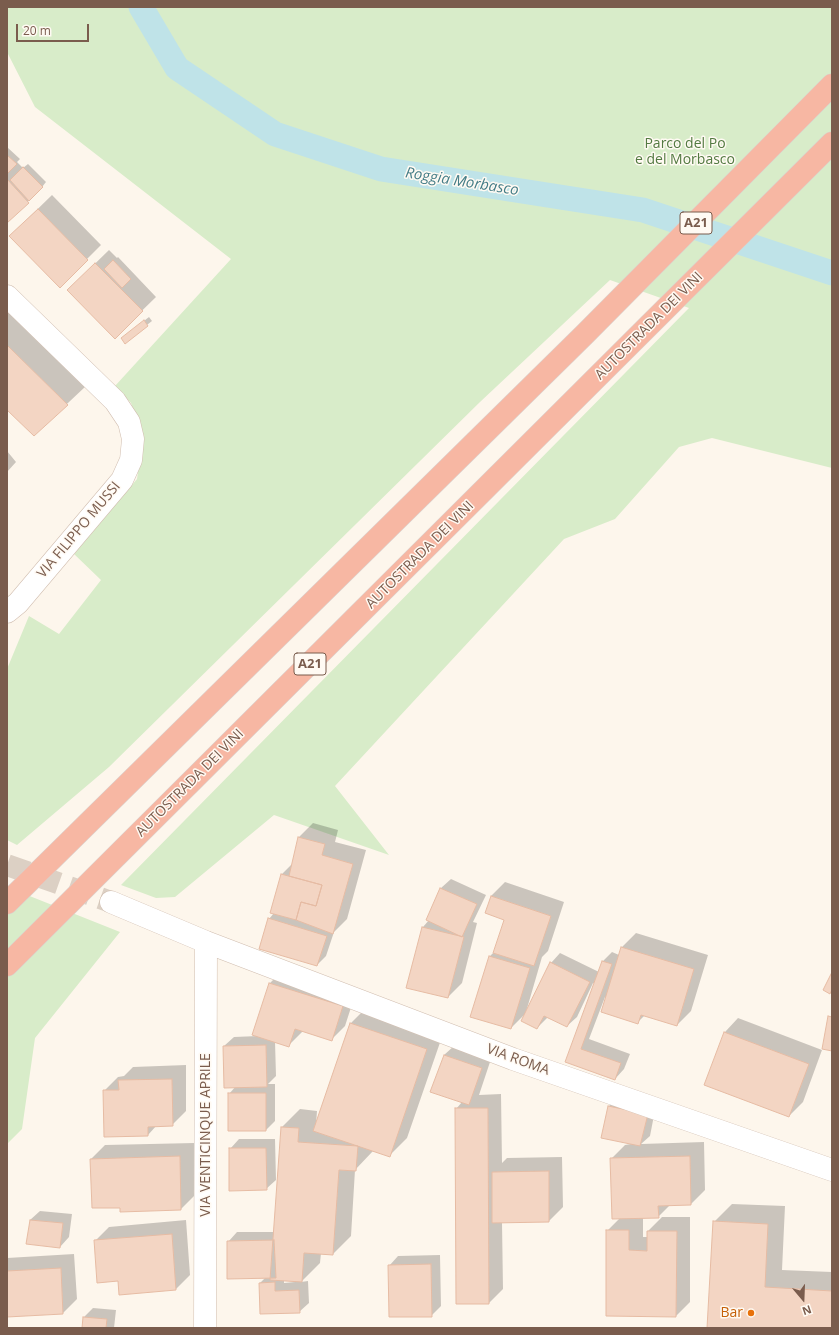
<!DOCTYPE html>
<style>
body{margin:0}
#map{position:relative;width:839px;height:1335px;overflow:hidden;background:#fdf6ec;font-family:"Open Sans",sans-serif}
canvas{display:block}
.frame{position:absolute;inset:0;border:8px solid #7a5c4d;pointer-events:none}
.north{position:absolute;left:783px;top:1279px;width:40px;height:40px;-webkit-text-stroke:3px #fffaf3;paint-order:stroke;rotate:161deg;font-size:11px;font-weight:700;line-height:16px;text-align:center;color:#7a5c4d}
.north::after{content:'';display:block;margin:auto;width:14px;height:18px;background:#7a5c4d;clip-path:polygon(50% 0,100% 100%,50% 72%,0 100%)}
.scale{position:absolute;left:16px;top:24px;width:73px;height:18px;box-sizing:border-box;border:2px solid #7a5c4d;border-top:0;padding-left:5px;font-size:12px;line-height:14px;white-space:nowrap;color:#7a5c4d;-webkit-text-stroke:3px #fffaf3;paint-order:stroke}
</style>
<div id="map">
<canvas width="839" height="1335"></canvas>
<div class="frame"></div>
<div class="north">N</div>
<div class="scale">20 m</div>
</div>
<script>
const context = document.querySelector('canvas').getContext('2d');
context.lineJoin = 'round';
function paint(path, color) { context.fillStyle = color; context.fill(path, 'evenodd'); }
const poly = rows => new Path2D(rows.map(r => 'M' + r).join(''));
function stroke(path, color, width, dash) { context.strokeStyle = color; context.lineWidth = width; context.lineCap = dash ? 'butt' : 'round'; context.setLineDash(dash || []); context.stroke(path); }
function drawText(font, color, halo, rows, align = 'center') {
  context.font = font + ' "Open Sans",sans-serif'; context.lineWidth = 3; context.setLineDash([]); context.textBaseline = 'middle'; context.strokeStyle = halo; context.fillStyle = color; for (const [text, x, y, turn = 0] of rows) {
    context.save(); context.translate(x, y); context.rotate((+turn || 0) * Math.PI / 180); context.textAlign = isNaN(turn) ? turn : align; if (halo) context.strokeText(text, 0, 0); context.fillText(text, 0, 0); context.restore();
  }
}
paint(poly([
 [7,7,832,7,832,468,712,438,679,447,615,519,564,539,335,786,389,855,274,815,175,897,156,898,121,885,689,308,610,280,480,402,109,767,17,845,7,840,7,669,29,616,59,634,101,580,74,554,137,479,143,437,131,403,115,386,231,259,35,107,7,52],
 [7,887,120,932,35,1038,22,1129,7,1144]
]), '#d8ecc9');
paint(poly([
 [7,147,20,159,17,162,23,168,28,164,46,182,42,187,42,188,7,222],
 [52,195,101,245,60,286,10,236],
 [109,250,117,258,118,257,156,297,115,337,68,290],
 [7,309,86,386,34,435,7,408],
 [149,317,152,321,125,342,122,338],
 [7,451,16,462,7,472],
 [313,823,338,830,335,842,366,850,347,919,334,932,326,956,317,965,269,919,274,913,282,874,291,865,292,865,299,837],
 [451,879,486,895,473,922,477,923,462,983,448,997,407,987,423,927,429,920,427,920,441,888],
 [505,882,564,902,548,951,542,957,526,1012,527,1012,551,963,560,953,599,972,603,961,612,952,619,955,622,947,636,933,708,955,691,1011,677,1025,645,1015,638,1022,605,997,589,1039,630,1054,624,1069,615,1079,566,1061,595,983,593,983,577,1017,567,1026,548,1017,537,1028,526,1013,511,1028,490,956,495,951,505,919,491,896],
 [284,969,356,992,345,1026,331,1040,303,1031,288,1046,275,1041,276,1076,268,1084,275,1084,275,1121,266,1130,229,1094,236,1086,224,1046,234,1037,258,1036,254,1034,270,983],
 [369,1005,444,1031,407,1138,389,1156,373,1151,355,1170,351,1236,333,1254,321,1253,320,1263,301,1282,308,1281,309,1303,299,1312,261,1313,260,1283,266,1277,228,1242,237,1232,275,1232,282,1127,300,1109,317,1111,316,1125,351,1023],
 [284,1280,295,1281,295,1282,284,1283],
 [738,1018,822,1050,803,1102,789,1116,725,1032],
 [454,1046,491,1059,479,1095,501,1094,502,1163,507,1158,562,1157,563,1207,549,1221,502,1222,503,1289,489,1303,456,1109,462,1102,444,1055],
 [186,1065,186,1111,172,1125,157,1125,148,1135,104,1091,118,1077,124,1076,133,1067],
 [618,1097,656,1105,650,1136,641,1144,704,1142,705,1190,691,1204,671,1204,658,1217,643,1217,643,1237,648,1237,648,1231,662,1217,690,1217,690,1302,676,1316,607,1231,620,1218,611,1159,625,1145,631,1144,609,1106],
 [239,1139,275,1139,276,1180,266,1189,230,1149],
 [194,1143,195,1195,181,1209,121,1211,121,1207,91,1159,105,1145],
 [732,1204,785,1206,782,1270,832,1272,832,1328,708,1328,714,1222],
 [40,1211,72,1214,69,1237,60,1247,28,1243,30,1220],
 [186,1220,190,1275,176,1289,120,1294,119,1280,95,1241,109,1227],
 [74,1254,77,1299,63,1313,7,1316,7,1258],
 [440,1255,441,1306,431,1316,389,1266,398,1256],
 [93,1308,116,1310,114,1328,83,1328,84,1317]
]), '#0003');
stroke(poly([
 [141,7,177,68,275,134,381,169,643,210,832,273]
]), '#bfe3e8', 25);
const building = poly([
 [7,155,17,164,8,173,7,172,7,155],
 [23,167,43,187,29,201,10,180,23,167],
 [7,179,29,203,7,223,7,179],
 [38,209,88,260,60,288,9,236,38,209],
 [113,260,131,279,122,288,104,269,113,260],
 [95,263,143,311,115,339,67,290,95,263],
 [144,320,148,326,125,344,121,338,144,320],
 [7,345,68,405,34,436,7,410,7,345],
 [298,837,325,844,322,855,353,864,333,934,296,920,301,902,316,906,322,885,289,876,298,837],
 [281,874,322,885,316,906,301,902,296,920,270,913,281,874],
 [440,888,477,904,462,937,426,920,440,888],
 [491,896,551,916,534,966,493,953,504,920,485,913,491,896],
 [268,918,327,936,317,966,259,949,268,918],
 [422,927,464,937,448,998,406,988,422,927],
 [621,947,694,969,677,1026,641,1015,638,1024,601,1012,621,947],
 [489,956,530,968,511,1029,470,1017,489,956],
 [602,961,612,964,581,1049,621,1063,615,1080,565,1062,602,961],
 [550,962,590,982,567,1027,544,1016,537,1029,521,1021,550,962],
 [832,972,832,989,830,994,823,990,832,972],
 [269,983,343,1006,332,1041,295,1029,289,1047,252,1035,269,983],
 [828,1016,832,1017,832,1051,822,1049,828,1016],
 [350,1023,427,1049,390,1157,313,1131,350,1023],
 [724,1032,809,1064,789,1117,704,1085,724,1032],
 [266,1045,267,1087,224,1088,223,1046,266,1045],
 [444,1055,482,1068,469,1105,430,1092,444,1055],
 [172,1079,173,1126,148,1127,148,1136,104,1137,103,1090,119,1090,118,1080,172,1079],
 [228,1093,266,1093,266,1131,228,1131,228,1093],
 [608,1106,648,1114,640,1146,601,1138,608,1106],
 [455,1108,488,1108,489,1304,456,1304,455,1108],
 [281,1127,299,1128,298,1142,358,1146,356,1171,339,1170,333,1255,304,1253,302,1282,270,1280,281,1127],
 [229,1148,266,1148,267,1190,229,1191,229,1148],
 [180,1156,181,1210,120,1212,120,1208,92,1208,90,1159,180,1156],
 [690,1156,691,1205,658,1206,659,1218,612,1219,610,1158,690,1156],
 [549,1171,549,1222,492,1223,492,1172,549,1171],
 [30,1220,63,1223,60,1248,26,1244,30,1220],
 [713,1221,768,1224,765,1287,832,1291,832,1328,707,1328,713,1221],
 [606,1230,629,1230,629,1250,647,1251,647,1231,677,1231,676,1317,606,1316,606,1230],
 [172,1234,176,1290,119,1295,118,1281,97,1283,94,1240,172,1234],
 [274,1240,276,1278,227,1279,227,1241,274,1240],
 [431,1264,432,1317,389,1317,388,1265,431,1264],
 [61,1268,63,1314,7,1317,7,1271,61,1268],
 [275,1282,275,1291,299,1290,300,1313,260,1314,259,1283,275,1282],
 [83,1317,107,1319,106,1328,82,1328,83,1317]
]);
paint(building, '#f3d5c3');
stroke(building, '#e6bba3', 1);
stroke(poly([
 [7,865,111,902]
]), '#dcd0c4', 22, [22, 11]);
const minor = poly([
 [7,296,115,401,129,422,133,439,131,460,122,480,18,603,7,612],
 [111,902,206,942,513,1059,832,1170],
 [205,1328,206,942]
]);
const highway = poly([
 [7,903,585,334,832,85],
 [7,965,832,143]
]);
stroke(minor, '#d1beb0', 23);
stroke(highway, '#dad1cd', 23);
stroke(minor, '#fff', 22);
stroke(highway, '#f7b7a3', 22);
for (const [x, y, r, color] of [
 [751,1313,4,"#e8710a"]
]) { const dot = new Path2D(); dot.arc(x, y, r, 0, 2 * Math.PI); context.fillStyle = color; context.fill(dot); stroke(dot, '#fffaf3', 1.5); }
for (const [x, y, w] of [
 [696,223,32],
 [310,664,32]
]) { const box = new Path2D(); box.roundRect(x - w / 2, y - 11, w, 22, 3); context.fillStyle = '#fffaf3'; context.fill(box); stroke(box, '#7a5c4d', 1); }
drawText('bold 13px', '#7a5c4d', null, [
 ["A21",696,223],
 ["A21",310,664]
]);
drawText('14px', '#537a41', '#fffaf3', [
 ["Parco del Po",685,144],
 ["e del Morbasco",685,160]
]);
drawText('14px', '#7a5c4d', '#fffaf3', [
 ["AUTOSTRADA DEI VINI",649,326,-45],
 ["VIA FILIPPO MUSSI",79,530,-50],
 ["AUTOSTRADA DEI VINI",420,555,-45],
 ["AUTOSTRADA DEI VINI",190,783,-45],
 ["VIA ROMA",518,1060,20],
 ["VIA VENTICINQUE APRILE",206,1135,-90]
]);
drawText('14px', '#c56008', '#fffaf3', [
 ["Bar",743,1313]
], 'right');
drawText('italic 15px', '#437c86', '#fffaf3', [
 ["Roggia Morbasco",462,182,9]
]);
</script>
